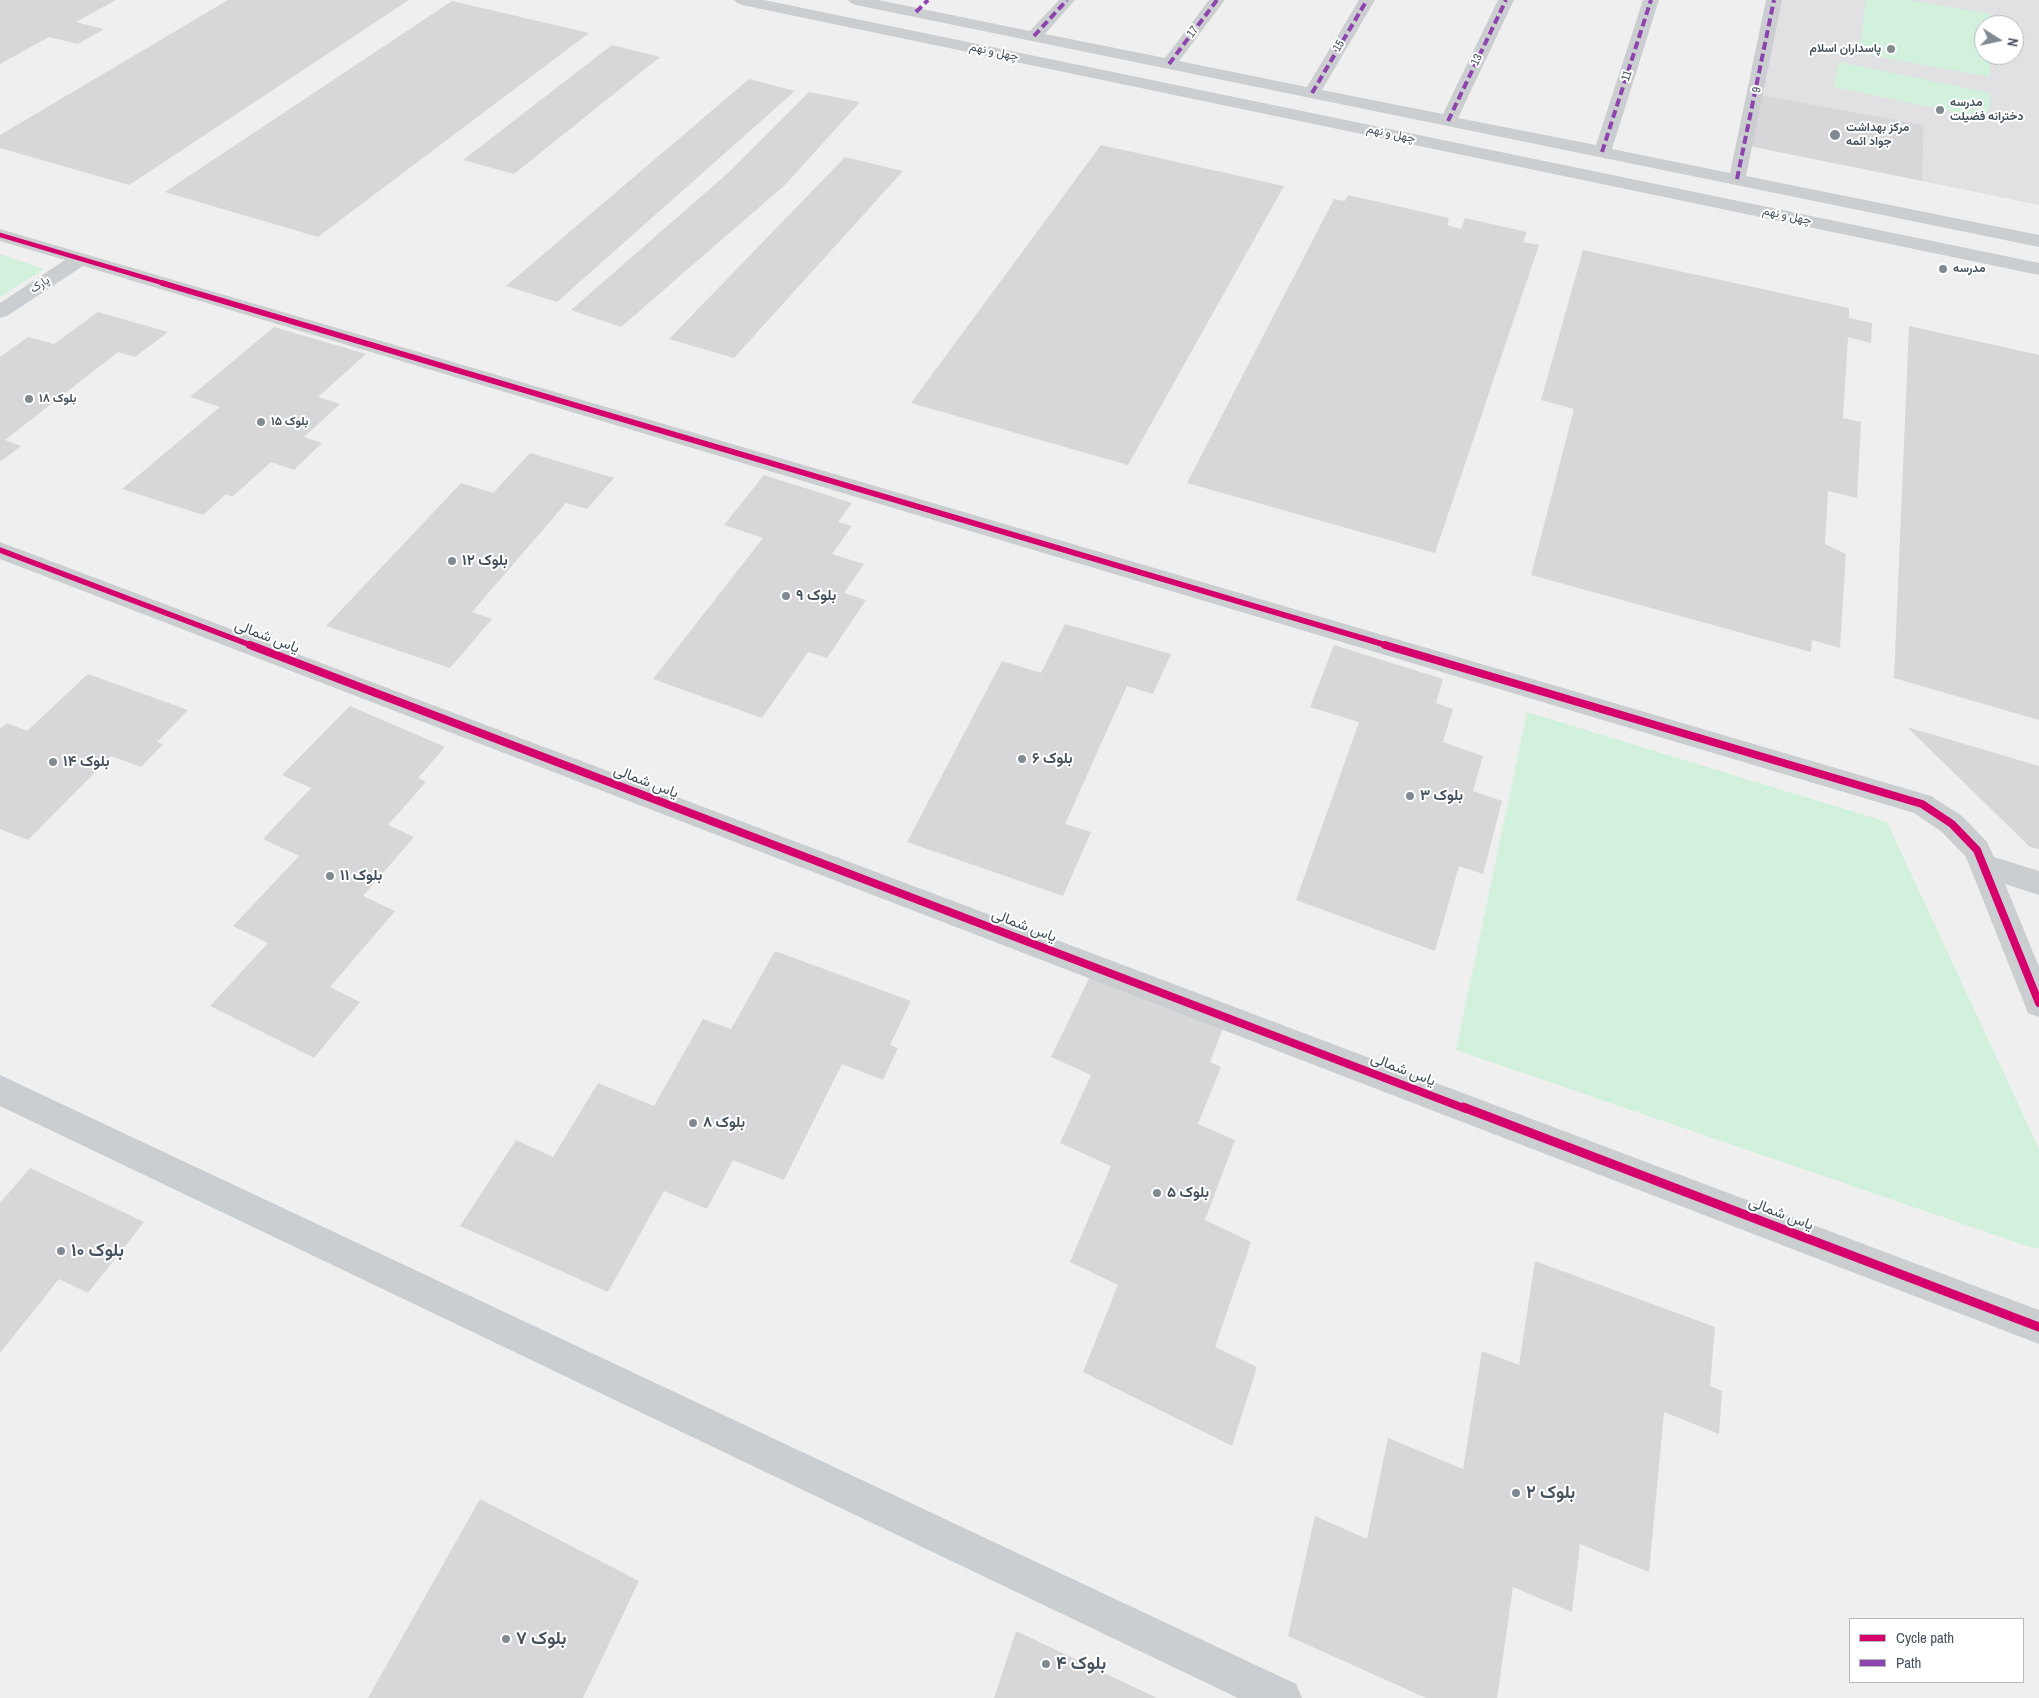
<!DOCTYPE html>
<meta charset="utf-8">
<style>
body{margin:0}
#map{position:relative;width:2039px;height:1698px;overflow:hidden;background:#f0efef;font-family:"Archivo Narrow",sans-serif}
canvas{display:block}
.legend{position:absolute;left:1849px;top:1618px;width:175px;height:65px;box-sizing:border-box;background:#fff;border:1px solid #b5babf;margin:0;padding:6px 9px;list-style:none;font-size:15px;color:#45525e}
.legend li{display:flex;align-items:center;gap:10px;height:25px}
.legend b{width:25px;border:1px solid #b5babf}
.north{position:absolute;left:1974px;top:15px;width:50px;height:50px;box-sizing:border-box;background:#fff;border:1px solid #b5babf;border-radius:50%;rotate:100deg;font-size:14px;font-weight:700;line-height:20px;text-align:center;color:#45525e}
.north::after{content:'';display:block;margin:auto;width:18px;height:22px;background:#818991;clip-path:polygon(50% 0,100% 100%,50% 72%,0 100%)}
</style>
<div id="map">
<canvas width="2039" height="1698"></canvas>
<ul class="legend">
<li><b style="height:6px;background:#d6006c"></b>Cycle path</li>
<li><b style="height:6px;background:#8e44ad"></b>Path</li>
</ul>
<div class="north">N</div>
</div>
<script>
const context = document.querySelector('canvas').getContext('2d');
context.lineJoin = 'round';
function paint(path, color) { context.fillStyle = color; context.fill(path, 'evenodd'); }
const poly = rows => new Path2D(rows.map(r => 'M' + r).join(''));
function stroke(path, color, width, dash) { context.strokeStyle = color; context.lineWidth = width; context.lineCap = dash ? 'butt' : 'round'; context.setLineDash(dash || []); context.stroke(path); }
function drawText(font, color, halo, rows, align = 'center') {
  context.font = font + ' "Archivo Narrow",Vazirmatn,sans-serif'; context.lineWidth = 4; context.setLineDash([]); context.textBaseline = 'middle'; context.strokeStyle = halo; context.fillStyle = color; for (const [text, x, y, turn = 0] of rows) {
    context.save(); context.translate(x, y); context.rotate((+turn || 0) * Math.PI / 180); context.textAlign = isNaN(turn) ? turn : align; if (halo) context.strokeText(text, 0, 0); context.fillText(text, 0, 0); context.restore();
  }
}
paint(poly([
 [1774,0,2039,0,2039,205,1922,181,1924,125,1756,94],
 [1984,25,2014,25,2014,55,1984,55]
]), '#e1e0e2');
paint(poly([
 [1866,0,1908,0,1990,14,1990,25,1984,25,1984,55,1990,55,1990,77,1859,53],
 [1839,62,1991,93,1988,119,1833,87],
 [0,254,44,269,0,297],
 [1527,712,1887,822,2039,1149,2039,1248,2033,1248,1456,1050]
]), '#d1f1dd');
paint(poly([
 [0,0,116,0,76,22,104,29,78,44,49,37,0,64],
 [228,0,409,0,129,185,0,148,0,135],
 [452,1,589,33,318,237,165,192],
 [612,45,660,57,514,174,463,160],
 [749,79,795,91,557,302,506,286],
 [809,92,860,102,786,184,621,327,571,310,728,173],
 [1756,94,1924,125,1922,181,1744,145],
 [1101,145,1284,186,1128,465,911,403],
 [845,157,903,171,734,358,669,339],
 [1348,195,1449,218,1447,225,1461,229,1465,218,1527,232,1523,242,1539,245,1435,553,1187,483,1334,199,1345,201],
 [1583,250,1849,308,1849,318,1872,323,1871,343,1848,337,1843,418,1861,422,1857,498,1828,491,1825,544,1846,554,1840,648,1812,640,1811,652,1531,575,1574,409,1541,400],
 [98,312,168,332,135,357,118,352,5,440,21,446,0,462,0,357,28,337,54,344],
 [1909,326,2039,355,2039,720,1894,678],
 [274,327,366,354,318,397,340,404,304,437,322,443,294,470,271,462,232,497,226,494,203,515,122,489,220,407,190,397],
 [530,453,614,478,587,509,566,503,472,612,492,619,450,668,326,626,461,483,493,493],
 [764,475,852,503,838,522,852,526,832,554,864,564,844,593,866,600,827,658,808,652,762,718,653,679,763,538,724,525],
 [1065,624,1171,654,1153,694,1127,686,1065,824,1091,832,1063,896,907,842,1002,661,1041,673],
 [1334,645,1443,679,1436,703,1453,709,1443,742,1483,756,1473,791,1502,801,1483,874,1459,866,1435,951,1296,900,1359,722,1310,707],
 [88,674,188,710,157,742,163,744,141,767,111,756,28,840,0,829,0,729,7,723,27,731],
 [350,706,445,747,418,778,426,782,388,825,414,837,363,896,395,911,330,987,360,1002,314,1058,210,1006,268,943,233,926,299,856,263,839,311,788,282,775],
 [1907,727,2039,766,2039,849,2030,847],
 [775,951,911,1001,890,1045,898,1048,883,1080,842,1064,784,1180,733,1160,707,1209,664,1191,608,1292,460,1226,516,1140,553,1157,598,1083,654,1106,703,1019,731,1029],
 [1095,966,1226,1020,1210,1062,1221,1067,1198,1124,1235,1140,1205,1220,1251,1242,1215,1347,1257,1367,1232,1446,1083,1372,1118,1285,1070,1262,1111,1166,1060,1143,1091,1075,1051,1057],
 [30,1168,144,1222,88,1293,59,1279,0,1353,0,1203],
 [1535,1261,1715,1327,1710,1386,1722,1391,1719,1434,1664,1412,1649,1572,1580,1544,1572,1612,1513,1587,1497,1698,1426,1698,1288,1636,1315,1516,1367,1539,1388,1438,1463,1469,1482,1351,1519,1365],
 [480,1499,639,1581,583,1698,368,1698],
 [1016,1631,1157,1698,994,1698]
]), '#d7d7d9');
paint(poly([
 [734,0,764,0,2039,263,2039,275,742,5,737,3,734,0],
 [848,0,878,0,1030,31,1059,0,1075,0,1045,34,1165,58,1209,0,1225,0,1179,61,1307,87,1359,0,1375,0,1322,90,1443,114,1498,0,1514,0,1458,118,1596,145,1643,0,1659,0,1612,149,1730,173,1766,0,1782,0,1746,176,2039,235,2039,247,856,5,851,3,848,0],
 [0,229,1931,796,1962,816,1987,842,1994,857,2039,871,2039,895,2005,884,2039,967,2039,1017,2028,1013,1966,857,1942,832,1914,813,83,266,7,316,0,318,0,303,65,260,0,241,0,229],
 [0,542,2039,1310,2039,1344,0,559,0,542],
 [0,1075,1296,1684,1302,1698,1238,1698,0,1106,0,1075]
]), '#cbced0');
stroke(poly([
 [916,12,928,0],
 [1034,36,1067,0],
 [1169,64,1217,0],
 [1312,93,1367,0],
 [1448,121,1506,0],
 [1602,152,1651,0],
 [1737,179,1774,0]
]), '#8e44ad', 4, [8, 4]);
stroke(poly([
 [0,235,166,284]
]), '#d6006c', 4.5);
stroke(poly([
 [162,283,1389,646],
 [0,550,253,646]
]), '#d6006c', 5.5);
stroke(poly([
 [250,645,1466,1109],
 [1385,645,1922,804,1952,824,1977,850,2039,1003]
]), '#d6006c', 8);
stroke(poly([
 [1463,1107,2039,1327]
]), '#d6006c', 9);
for (const [x, y, r, color] of [
 [1891,49,5,"#818991"],
 [1940,110,5,"#818991"],
 [1835,135,6,"#818991"],
 [1943,269,5,"#818991"],
 [29,399,5,"#818991"],
 [261,422,5,"#818991"],
 [452,561,5,"#818991"],
 [786,596,5,"#818991"],
 [1022,759,5,"#818991"],
 [53,762,5,"#818991"],
 [1410,796,5,"#818991"],
 [330,876,5,"#818991"],
 [693,1123,5,"#818991"],
 [1157,1193,5,"#818991"],
 [61,1251,5,"#818991"],
 [1516,1493,5,"#818991"],
 [506,1639,5,"#818991"],
 [1046,1664,5,"#818991"]
]) { const dot = new Path2D(); dot.arc(x, y, r, 0, 2 * Math.PI); context.fillStyle = color; context.fill(dot); stroke(dot, '#fff', 2); }
drawText('12px', '#45525e', '#fff', [
 ["17",1193,32,-53],
 ["15",1339,46,-59],
 ["چهل و نهم",994,52,12],
 ["13",1477,60,-65],
 ["11",1627,76,-72],
 ["9",1757,90,-79],
 ["چهل و نهم",1391,134,12],
 ["چهل و نهم",1787,216,12],
 ["پارک",40,285,-34]
]);
drawText('bold 12px', '#45525e', '#fff', [
 ["پاسداران اسلام",1881,49,"right"],
 ["مدرسه",1950,103],
 ["دخترانه فضیلت",1950,117],
 ["مرکز بهداشت",1846,128],
 ["جواد ائمه",1846,142],
 ["مدرسه",1953,269],
 ["بلوک ۱۸",39,399],
 ["بلوک ۱۵",271,422]
], 'left');
drawText('bold 15px', '#45525e', '#fff', [
 ["بلوک ۱۲",462,561],
 ["بلوک ۹",796,596],
 ["بلوک ۶",1032,759],
 ["بلوک ۱۴",63,762],
 ["بلوک ۳",1420,796],
 ["بلوک ۱۱",340,876],
 ["بلوک ۸",703,1123],
 ["بلوک ۵",1167,1193]
], 'left');
drawText('15px', '#45525e', '#fff', [
 ["یاس شمالی",267,637,21],
 ["یاس شمالی",646,782,21],
 ["یاس شمالی",1024,926,21],
 ["یاس شمالی",1403,1070,21],
 ["یاس شمالی",1781,1214,21]
]);
drawText('bold 18px', '#45525e', '#fff', [
 ["بلوک ۱۰",71,1251],
 ["بلوک ۲",1526,1493],
 ["بلوک ۷",516,1639],
 ["بلوک ۴",1056,1664]
], 'left');
</script>
